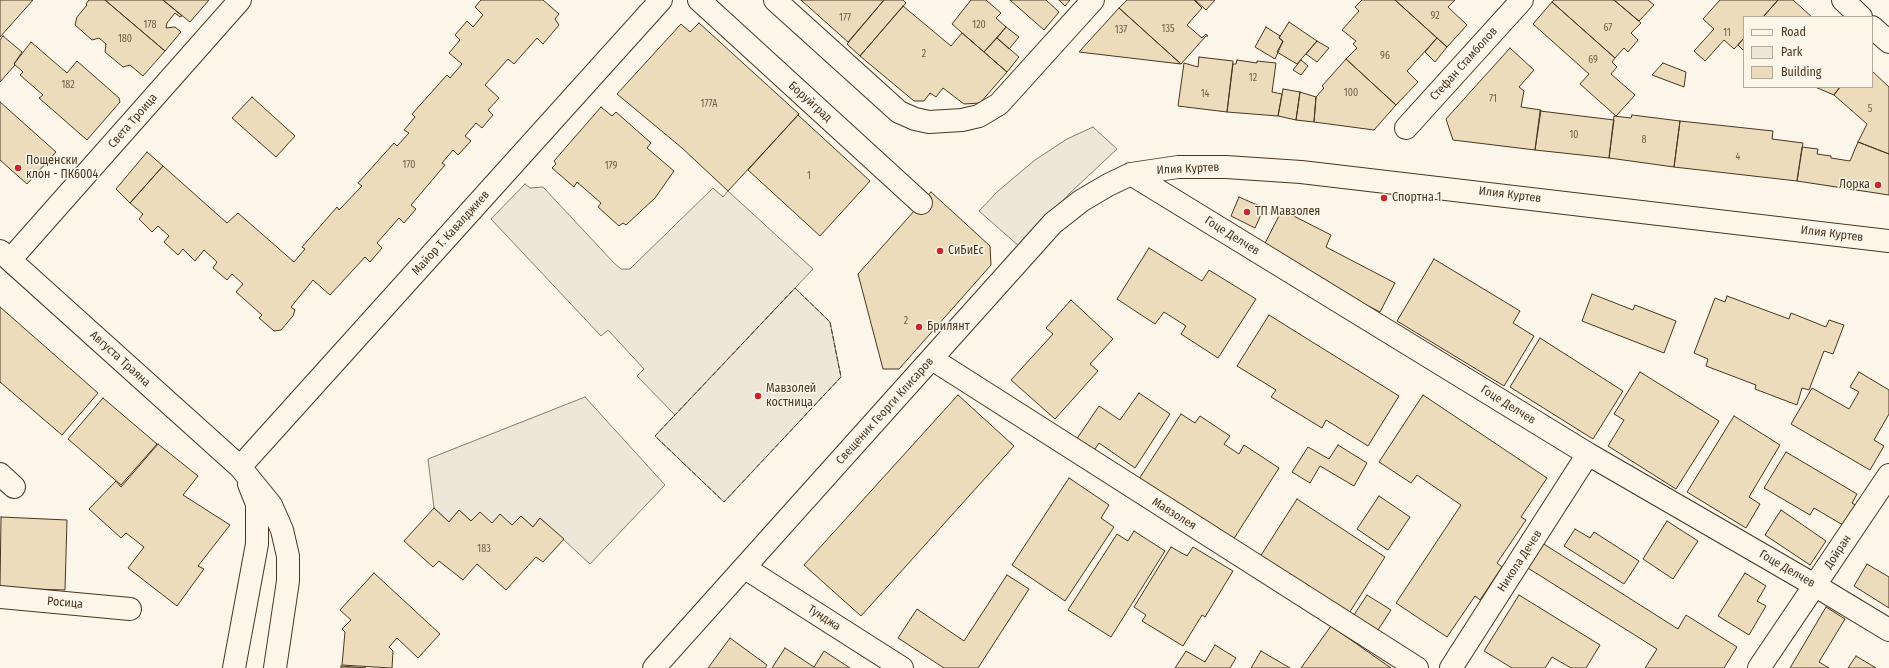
<!DOCTYPE html>
<meta charset="utf-8">
<style>
body{margin:0}
#map{position:relative;width:1889px;height:668px;overflow:hidden;background:#fbf6e9;font-family:"Fira Sans Condensed",sans-serif}
canvas{display:block}
.legend{position:absolute;left:1743px;top:16px;width:130px;height:72px;box-sizing:border-box;background:#fbf6e9;border:1px solid #b4a999;margin:0;padding:5px 7px;list-style:none;font-size:12px;color:#4a3520}
.legend li{display:flex;align-items:center;gap:8px;height:20px}
.legend b{width:20px;border:1px solid #b4a999}
</style>
<div id="map">
<canvas width="1889" height="668"></canvas>
<ul class="legend">
<li><b style="height:5px;background:#fbf6e9"></b>Road</li>
<li><b style="height:11px;background:#ede6d9"></b>Park</li>
<li><b style="height:11px;background:#ecdcbc"></b>Building</li>
</ul>
</div>
<script>
const context = document.querySelector('canvas').getContext('2d');
context.lineJoin = 'round';
function paint(path, color) { context.fillStyle = color; context.fill(path, 'evenodd'); }
const poly = rows => new Path2D(rows.map(r => 'M' + r).join(''));
function stroke(path, color, width, dash) { context.strokeStyle = color; context.lineWidth = width; context.lineCap = dash ? 'butt' : 'round'; context.setLineDash(dash || []); context.stroke(path); }
function drawText(font, color, halo, rows, align = 'center') {
  context.font = font + ' "Fira Sans Condensed",sans-serif'; context.lineWidth = 3; context.setLineDash([]); context.textBaseline = 'middle'; context.strokeStyle = halo; context.fillStyle = color; for (const [text, x, y, turn = 0] of rows) {
    context.save(); context.translate(x, y); context.rotate((+turn || 0) * Math.PI / 180); context.textAlign = isNaN(turn) ? turn : align; if (halo) context.strokeText(text, 0, 0); context.fillText(text, 0, 0); context.restore();
  }
}
const green = poly([
 [795,288,830,322,841,377,724,502,655,436,795,288]
]);
paint(green, '#ede6d9');
stroke(green, '#887966', 1);
const parking = poly([
 [1093,127,1117,149,1070,193,1020,247,979,211,998,191,1035,160,1067,139,1093,127],
 [525,184,530,188,543,187,614,263,621,269,630,269,633,266,713,188,723,197,728,191,813,269,675,415,637,376,644,369,608,330,601,336,491,219,525,184],
 [585,397,665,485,590,564,540,518,533,527,521,516,512,525,492,523,471,521,459,510,449,522,434,508,428,459,585,397]
]);
paint(parking, '#ede7d9');
stroke(parking, '#887966', 1);
const building = poly([
 [0,0,33,0,0,37,0,0],
 [89,0,105,0,165,51,143,76,130,65,123,67,105,52,106,44,99,38,92,40,75,25,77,17,87,5,86,4,89,0],
 [105,0,163,0,182,16,180,17,175,13,167,23,166,28,175,27,181,32,165,51,105,0],
 [163,0,209,0,190,22,163,0],
 [481,0,543,0,559,14,555,19,559,25,543,44,537,38,514,64,508,59,485,85,499,98,488,110,493,115,482,128,476,123,465,136,471,141,458,155,453,150,442,163,445,165,411,205,416,209,404,223,399,218,377,243,382,248,370,262,365,257,330,295,313,280,291,307,295,310,293,316,281,330,274,331,259,318,262,315,236,292,243,284,232,274,227,280,213,268,217,262,204,250,195,261,183,249,178,255,164,242,169,236,158,226,152,232,139,219,143,214,130,203,163,166,227,223,238,213,294,262,305,249,302,247,337,207,339,210,362,186,358,183,394,143,397,146,409,133,404,130,415,117,412,114,447,75,450,78,462,64,449,53,460,40,455,35,467,21,473,27,483,15,475,7,481,0],
 [801,0,884,0,848,42,801,0],
 [884,0,903,0,906,3,860,56,847,44,884,0],
 [971,0,986,0,1001,13,996,18,1006,27,984,52,952,24,971,0],
 [1010,0,1046,0,1059,12,1044,30,1010,0],
 [1059,0,1070,0,1065,6,1059,0],
 [1127,0,1194,0,1202,8,1187,25,1202,38,1206,34,1208,36,1206,36,1181,64,1119,8,1127,0],
 [1195,0,1215,0,1206,10,1195,0],
 [1362,0,1395,0,1437,38,1407,71,1418,82,1396,105,1346,59,1357,48,1353,44,1356,41,1342,30,1359,11,1355,7,1362,0],
 [1395,0,1455,0,1448,7,1467,25,1447,47,1395,0],
 [1554,0,1614,0,1641,23,1631,33,1638,40,1628,52,1624,48,1615,58,1552,2,1554,0],
 [1614,0,1648,0,1654,5,1639,21,1614,0],
 [1720,0,1778,0,1763,17,1744,17,1744,38,1734,49,1724,40,1705,61,1694,51,1714,29,1703,19,1720,0],
 [1778,0,1793,0,1812,17,1763,17,1778,0],
 [1552,2,1615,58,1612,62,1617,67,1611,74,1635,95,1616,116,1580,84,1589,74,1533,24,1552,2],
 [903,6,951,46,962,33,1007,72,980,103,964,104,943,88,936,97,930,93,924,101,914,101,860,56,903,6],
 [1119,8,1181,64,1079,52,1119,8],
 [1289,22,1317,41,1297,64,1277,52,1283,41,1279,38,1289,22],
 [699,23,799,114,728,191,682,148,617,94,681,24,690,32,699,23],
 [1006,27,1019,37,1009,49,997,38,1006,27],
 [1266,27,1280,36,1279,38,1283,41,1275,59,1255,47,1266,27],
 [3,36,22,52,14,64,15,65,0,82,0,40,3,36],
 [997,38,1019,57,1007,72,984,52,997,38],
 [1437,38,1447,47,1435,62,1425,52,1437,38],
 [1744,38,1744,51,1738,45,1744,38],
 [1317,41,1329,48,1317,62,1306,54,1317,41],
 [31,42,67,73,77,61,119,98,120,102,87,140,39,98,43,95,20,75,23,72,14,64,31,42],
 [1510,48,1534,70,1519,87,1524,91,1521,107,1541,110,1535,150,1453,140,1446,119,1510,48],
 [1199,57,1233,61,1227,112,1178,106,1184,63,1198,67,1199,57],
 [1346,59,1396,105,1374,130,1314,122,1316,97,1324,88,1322,86,1346,59],
 [1237,60,1257,63,1257,61,1276,63,1272,92,1282,94,1278,116,1227,112,1233,64,1236,64,1237,60],
 [1301,60,1308,66,1301,75,1293,70,1301,60],
 [1663,63,1686,72,1684,87,1652,75,1663,63],
 [1872,71,1889,87,1889,154,1858,142,1867,124,1834,95,1840,87,1872,87,1872,71],
 [1815,87,1840,87,1834,95,1815,87],
 [1283,89,1300,92,1296,120,1278,116,1283,89],
 [1300,92,1316,97,1314,122,1296,120,1300,92],
 [252,97,295,136,276,157,232,118,252,97],
 [0,102,56,152,27,184,0,160,0,102],
 [601,107,612,116,616,112,651,143,647,148,674,171,655,198,626,225,623,223,619,226,598,207,601,203,577,182,574,187,552,168,556,164,554,161,601,107],
 [1540,111,1614,120,1609,158,1535,150,1540,111],
 [798,115,870,181,820,236,748,170,798,115],
 [1632,115,1680,121,1674,167,1609,158,1614,116,1631,118,1632,115],
 [1680,121,1773,131,1772,139,1803,143,1797,181,1674,167,1680,121],
 [1858,142,1889,154,1889,195,1797,181,1802,147,1818,149,1817,154,1831,156,1831,158,1850,161,1858,142],
 [147,152,163,166,130,203,116,189,147,152],
 [931,192,990,246,991,265,899,369,883,369,858,274,931,192],
 [1239,197,1264,208,1255,228,1231,216,1239,197],
 [1282,210,1331,235,1326,247,1395,283,1380,312,1261,251,1282,210],
 [1149,248,1202,281,1209,270,1256,299,1218,358,1181,334,1186,326,1164,312,1155,324,1117,299,1149,248],
 [1434,259,1520,311,1513,323,1534,336,1504,386,1397,321,1434,259],
 [1592,294,1633,310,1635,305,1676,321,1664,353,1582,321,1592,294],
 [1727,296,1789,319,1791,313,1826,327,1829,320,1844,325,1833,354,1824,351,1809,390,1802,388,1797,405,1755,389,1756,385,1706,366,1708,359,1694,353,1715,298,1725,302,1727,296],
 [1071,300,1113,339,1090,364,1098,371,1055,419,1011,380,1053,334,1046,328,1071,300],
 [0,307,98,393,62,435,0,382,0,307],
 [1269,315,1399,396,1368,446,1326,420,1322,428,1271,397,1276,390,1237,366,1269,315],
 [1540,338,1623,391,1593,439,1510,387,1540,338],
 [1640,372,1719,421,1676,489,1608,446,1624,420,1614,414,1640,372],
 [1859,372,1889,390,1889,414,1874,440,1884,446,1870,470,1791,424,1812,388,1849,409,1859,392,1850,387,1859,372],
 [1139,393,1170,414,1135,468,1099,443,1089,458,1072,446,1099,406,1120,420,1139,393],
 [958,395,1014,446,861,616,804,565,958,395],
 [1423,395,1547,478,1521,517,1526,520,1497,563,1502,567,1480,600,1475,596,1447,637,1396,603,1461,505,1417,475,1411,483,1379,462,1423,395],
 [103,398,157,444,121,485,68,439,103,398],
 [1181,414,1195,423,1200,416,1230,436,1224,444,1239,454,1244,445,1279,468,1233,540,1139,479,1181,414],
 [1734,416,1780,445,1749,497,1760,504,1746,528,1687,492,1734,416],
 [158,444,198,476,183,495,230,525,198,566,204,569,177,606,128,568,144,547,126,533,121,538,89,509,116,481,121,487,158,444],
 [1338,445,1367,463,1354,486,1320,466,1310,483,1292,472,1308,447,1329,459,1338,445],
 [1786,452,1857,494,1852,503,1860,508,1848,528,1814,508,1810,515,1764,488,1786,452],
 [1069,478,1109,505,1101,518,1114,527,1065,601,1012,565,1069,478],
 [1379,496,1410,517,1388,550,1357,529,1379,496],
 [1297,499,1385,557,1346,618,1258,560,1297,499],
 [434,508,449,522,459,510,471,521,480,512,492,523,500,514,512,525,521,516,533,527,540,518,564,539,543,562,536,557,506,590,477,564,463,580,439,561,433,567,404,541,434,508],
 [1781,510,1826,541,1810,565,1765,535,1781,510],
 [1,517,67,520,65,590,0,588,1,517],
 [1667,521,1698,541,1673,579,1643,559,1667,521],
 [1575,529,1590,538,1594,532,1639,561,1624,584,1564,546,1575,529],
 [1134,531,1165,551,1111,637,1068,610,1117,534,1128,541,1134,531],
 [1539,541,1678,629,1686,615,1737,647,1724,668,1645,668,1657,649,1523,565,1539,541],
 [1171,547,1187,556,1193,547,1233,571,1205,617,1202,615,1183,646,1142,621,1146,615,1134,607,1171,547],
 [1867,564,1889,577,1889,608,1854,586,1867,564],
 [374,573,440,634,418,658,397,638,389,647,393,651,392,668,342,665,345,632,342,629,351,620,340,610,374,573],
 [1745,573,1766,586,1757,601,1766,606,1749,635,1718,616,1745,573],
 [1007,575,1029,589,978,668,944,668,898,638,917,609,964,641,1007,575],
 [1367,595,1391,610,1374,636,1350,621,1367,595],
 [1519,595,1600,645,1586,668,1571,668,1552,657,1545,668,1512,668,1484,651,1519,595],
 [1826,607,1845,619,1819,662,1829,668,1790,668,1826,607],
 [1331,626,1391,668,1301,668,1331,626],
 [730,638,767,665,765,668,708,668,730,638],
 [1215,645,1236,658,1230,668,1175,668,1186,651,1205,662,1215,645],
 [785,648,814,667,824,651,850,668,772,668,785,648],
 [1261,651,1290,668,1251,668,1261,651],
 [1856,656,1876,668,1848,668,1856,656],
 [341,666,366,668,341,668,341,666]
]);
paint(building, '#ecdcbc');
stroke(building, '#4a3520', 1);
const minor = poly([
 [699,0,921,203],
 [775,0,899,112,915,119,929,122,962,120,979,116,999,104,1093,0],
 [1843,0,1861,17],
 [1872,27,1889,42],
 [1406,128,1522,0],
 [1131,174,1588,454,1816,586,1889,630],
 [0,251,240,467,271,505,282,530,288,556,288,581,275,668],
 [10,260,240,0],
 [932,359,1417,668],
 [240,467,661,0],
 [0,474,14,487],
 [745,568,902,668],
 [0,597,130,609],
 [234,668,257,544,257,504,249,484],
 [654,668,1053,223,1081,201,1108,185,1131,174,1178,167,1226,167,1301,172,1889,241],
 [1451,668,1588,454],
 [1759,668,1889,475]
]);
stroke(minor, '#4a3520', 24);
stroke(minor, '#fbf6e9', 22);
stroke(poly([
 [795,288,830,322,841,377,724,502,655,436,795,288]
]), '#4a3520', 1, [5, 2]);
for (const [x, y, r, color] of [
 [18,168,4,"#c62828"],
 [1878,185,4,"#c62828"],
 [1384,198,4,"#c62828"],
 [1247,212,4,"#c62828"],
 [940,251,4,"#c62828"],
 [919,327,4,"#c62828"],
 [758,396,4,"#c62828"]
]) { const dot = new Path2D(); dot.arc(x, y, r, 0, 2 * Math.PI); context.fillStyle = color; context.fill(dot); stroke(dot, '#fbf6e9', 1.5); }
drawText('10px', '#725f47', null, [
 ["92",1435,16],
 ["177",845,18],
 ["178",150,25],
 ["120",979,25],
 ["67",1608,28],
 ["135",1168,29],
 ["137",1121,30],
 ["11",1727,33],
 ["180",125,39],
 ["2",924,54],
 ["96",1385,56],
 ["69",1593,60],
 ["12",1253,78],
 ["182",68,85],
 ["100",1351,93],
 ["14",1205,94],
 ["71",1493,99],
 ["177A",709,104],
 ["5",1870,109],
 ["10",1574,135],
 ["8",1644,140],
 ["4",1738,157],
 ["170",409,165],
 ["179",611,166],
 ["1",809,176],
 ["2",906,321],
 ["183",484,549]
]);
drawText('12px', '#4a3520', '#fbf6e9', [
 ["Стефан Стамболов",1464,64,-48],
 ["Боруйград",810,102,42],
 ["Света Троица",133,121,-49],
 ["Илия Куртев",1188,169,-3],
 ["Илия Куртев",1510,195,7],
 ["Майор Т. Кавалджиев",451,233,-48],
 ["Илия Куртев",1832,234,7],
 ["Гоце Делчев",1232,236,32],
 ["Августа Траяна",120,359,42],
 ["Гоце Делчев",1508,405,32],
 ["Свещеник Георги Клисаров",885,411,-48],
 ["Мавзолея",1174,514,32],
 ["Дойран",1838,552,-56],
 ["Никола Дечев",1520,561,-57],
 ["Гоце Делчев",1787,569,30],
 ["Росица",65,603,5],
 ["Тунджа",824,618,33]
]);
drawText('12px', '#4a3520', '#fbf6e9', [
 ["Пощенски",26,161],
 ["клон - ПК6004",26,175],
 ["Лорка",1870,185,"right"],
 ["Спортна 1",1392,198],
 ["ТП Мавзолея",1255,212],
 ["СиБиЕс",948,251],
 ["Брилянт",927,327],
 ["Мавзолей",766,389],
 ["костница",766,403]
], 'left');
</script>
